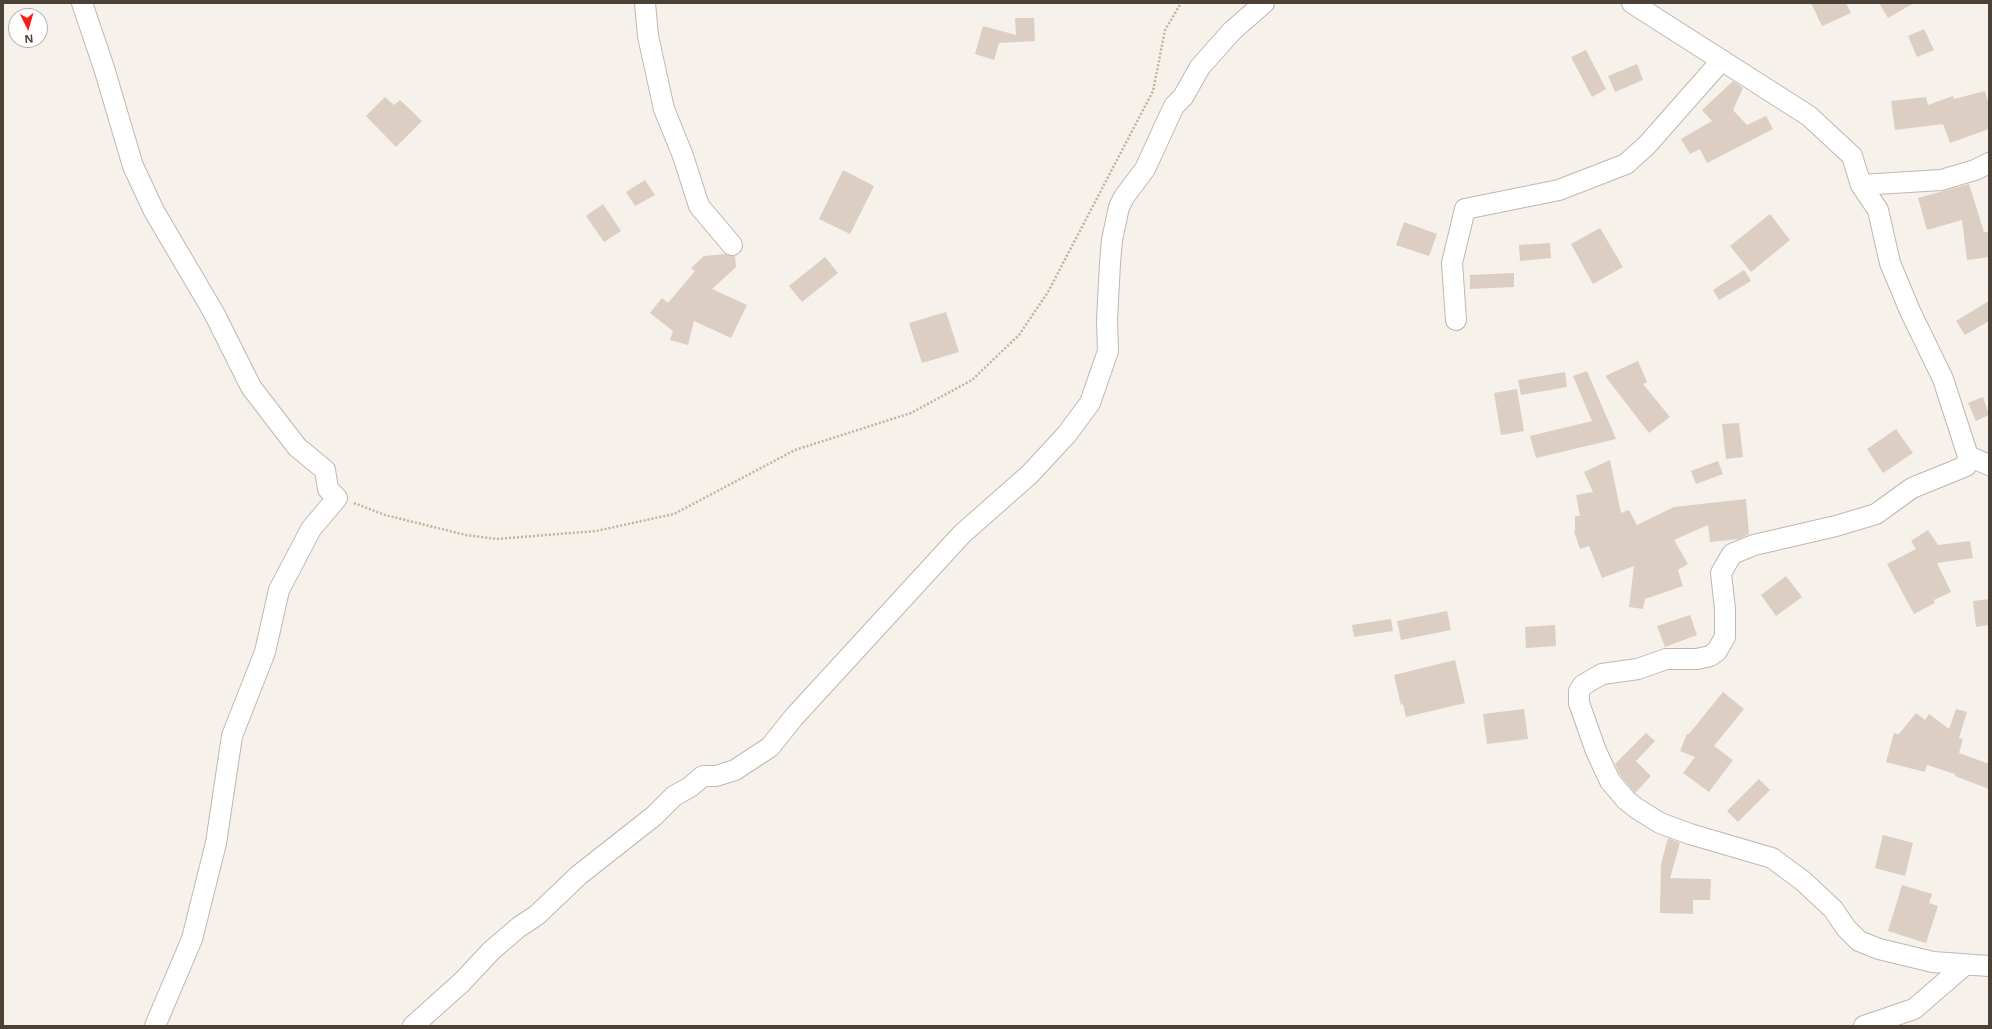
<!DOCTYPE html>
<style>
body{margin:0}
#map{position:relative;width:1992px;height:1029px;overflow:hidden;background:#f6f1ea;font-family:"Noto Sans",sans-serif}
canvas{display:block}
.frame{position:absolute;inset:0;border:4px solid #4b4137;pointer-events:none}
.north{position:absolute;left:8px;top:8px;width:40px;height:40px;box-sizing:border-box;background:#fff;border:1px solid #b7b3af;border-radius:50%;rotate:175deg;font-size:11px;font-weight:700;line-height:16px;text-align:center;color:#4b4137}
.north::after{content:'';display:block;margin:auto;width:14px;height:18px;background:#ff1c18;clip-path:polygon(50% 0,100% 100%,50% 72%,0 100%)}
</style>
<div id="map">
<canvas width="1992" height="1029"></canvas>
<div class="frame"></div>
<div class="north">N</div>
</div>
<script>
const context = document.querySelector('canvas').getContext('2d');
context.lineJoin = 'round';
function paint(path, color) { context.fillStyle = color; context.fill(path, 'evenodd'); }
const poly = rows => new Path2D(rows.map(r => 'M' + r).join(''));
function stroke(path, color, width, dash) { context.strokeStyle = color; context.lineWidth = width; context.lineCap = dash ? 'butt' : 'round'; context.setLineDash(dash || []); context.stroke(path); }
paint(poly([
 [1811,3,1846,3,1851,13,1822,26],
 [1879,3,1914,3,1888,18],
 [1015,18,1034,18,1035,41,999,43,994,60,975,54,983,26,1016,35],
 [1924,29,1934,50,1917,57,1908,36],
 [1586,50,1606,89,1592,97,1571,57],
 [1637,64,1643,80,1615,92,1608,76],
 [1733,81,1743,88,1733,110,1747,125,1766,116,1773,129,1707,163,1700,149,1690,154,1681,139,1712,121,1702,110],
 [1985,91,1989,105,1989,129,1950,143,1943,124,1895,130,1891,101,1926,97,1928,105,1953,96,1954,99],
 [385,97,394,105,400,100,422,121,396,147,366,116],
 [843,170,874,186,850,234,819,219],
 [645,180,655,195,635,206,626,192],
 [1969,184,1984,232,1989,232,1989,257,1967,260,1962,220,1927,230,1918,198],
 [603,204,621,231,604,242,586,216],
 [1770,214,1790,240,1751,272,1730,246],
 [1404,222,1437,234,1429,256,1396,245],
 [1600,228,1623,267,1593,284,1571,244],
 [1550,243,1551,258,1520,261,1519,245],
 [726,254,735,256,736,267,712,289,747,305,731,338,694,321,688,345,670,340,673,331,650,313,662,298,668,303,695,271,691,268,704,256],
 [825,257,838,273,802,302,789,286],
 [1744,270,1751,281,1719,300,1713,290],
 [1514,273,1514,287,1470,289,1470,275],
 [1989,301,1989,321,1965,335,1956,321],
 [946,312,959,352,922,363,909,323],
 [1638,361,1647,382,1643,384,1670,417,1649,433,1605,376],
 [1587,371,1616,439,1536,458,1530,436,1592,421,1573,376],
 [1565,372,1567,387,1521,395,1518,380],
 [1517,389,1524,431,1501,435,1494,393],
 [1983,397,1989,415,1976,421,1968,403],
 [1739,423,1743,457,1726,459,1722,424],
 [1896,429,1913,453,1883,473,1867,449],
 [1610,460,1621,513,1629,510,1637,525,1674,507,1746,499,1749,534,1739,539,1710,542,1708,525,1674,540,1688,564,1678,570,1683,586,1645,599,1643,609,1629,607,1634,566,1602,578,1589,546,1580,549,1574,531,1575,531,1575,516,1580,516,1576,495,1593,492,1584,472],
 [1718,461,1723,474,1696,484,1691,471],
 [1928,530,1938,545,1970,541,1973,558,1937,563,1951,592,1934,600,1935,603,1914,614,1887,564,1916,549,1911,541],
 [1786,576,1802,597,1776,616,1761,595],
 [1989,599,1989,625,1976,627,1973,601],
 [1447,611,1451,630,1401,640,1397,621],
 [1690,615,1697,635,1665,647,1657,626],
 [1391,619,1393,631,1354,637,1352,625],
 [1555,625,1556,646,1526,648,1525,627],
 [1455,660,1465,703,1406,717,1403,704,1401,705,1394,675],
 [1723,692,1744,709,1714,746,1733,760,1709,792,1683,773,1695,757,1680,751,1687,734,1689,734],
 [1524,709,1528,739,1487,744,1483,714],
 [1956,709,1967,712,1959,738,1963,739,1959,753,1989,764,1989,789,1955,776,1955,774,1927,765,1925,772,1886,762,1894,733,1899,734,1916,713,1925,720,1929,714,1949,729],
 [1646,733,1655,741,1636,761,1651,776,1635,793,1620,775,1615,764],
 [1759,779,1770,790,1738,822,1727,811],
 [1883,835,1913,843,1905,876,1875,868],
 [1668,838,1680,843,1670,878,1711,879,1710,900,1693,900,1693,914,1660,913,1661,864],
 [1902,885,1932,894,1929,903,1938,906,1926,943,1888,931]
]), '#dccec2');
const minor = poly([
 [82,3,104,68,133,166,154,211,214,313,251,387,297,447,325,470,328,489,337,498,311,529,279,590,265,652,232,736,216,843,192,939,155,1026],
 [645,3,648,36,664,109,683,156,699,206,732,245],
 [1632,3,1809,116,1852,156,1861,185,1941,180,1975,170,1989,163],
 [1861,185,1878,210,1890,263,1910,311,1943,379,1968,456,1989,465],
 [1456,320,1452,263,1465,209,1559,190,1626,164,1647,145,1722,60],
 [1968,456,1966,466,1912,488,1876,514,1836,526,1754,545,1732,554,1721,573,1725,609,1725,637,1717,651,1710,656,1697,659,1666,659,1638,669,1602,674,1583,685,1579,691,1579,703,1596,751,1610,781,1626,800,1636,808,1660,823,1690,834,1772,858,1803,881,1833,909,1846,928,1859,941,1879,949,1933,962,1989,966],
 [413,1026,462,982,492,950,519,927,537,915,579,875,654,816,674,796,690,787,703,776,716,776,735,770,770,747,794,717,962,534,1030,474,1067,434,1090,403,1108,351,1107,320,1110,263,1112,240,1119,207,1124,197,1145,169,1174,106,1183,97,1200,67,1232,31,1264,3],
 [1864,1026,1914,1009,1965,965]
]);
stroke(minor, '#c2b7ac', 22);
stroke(poly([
 [354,503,385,515,466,535,497,539,596,531,674,514,795,450,911,413,972,380,1019,335,1048,292,1153,91,1165,30,1181,3]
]), '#c5b19c', 2.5, [2, 2]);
stroke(minor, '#fff', 20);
</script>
